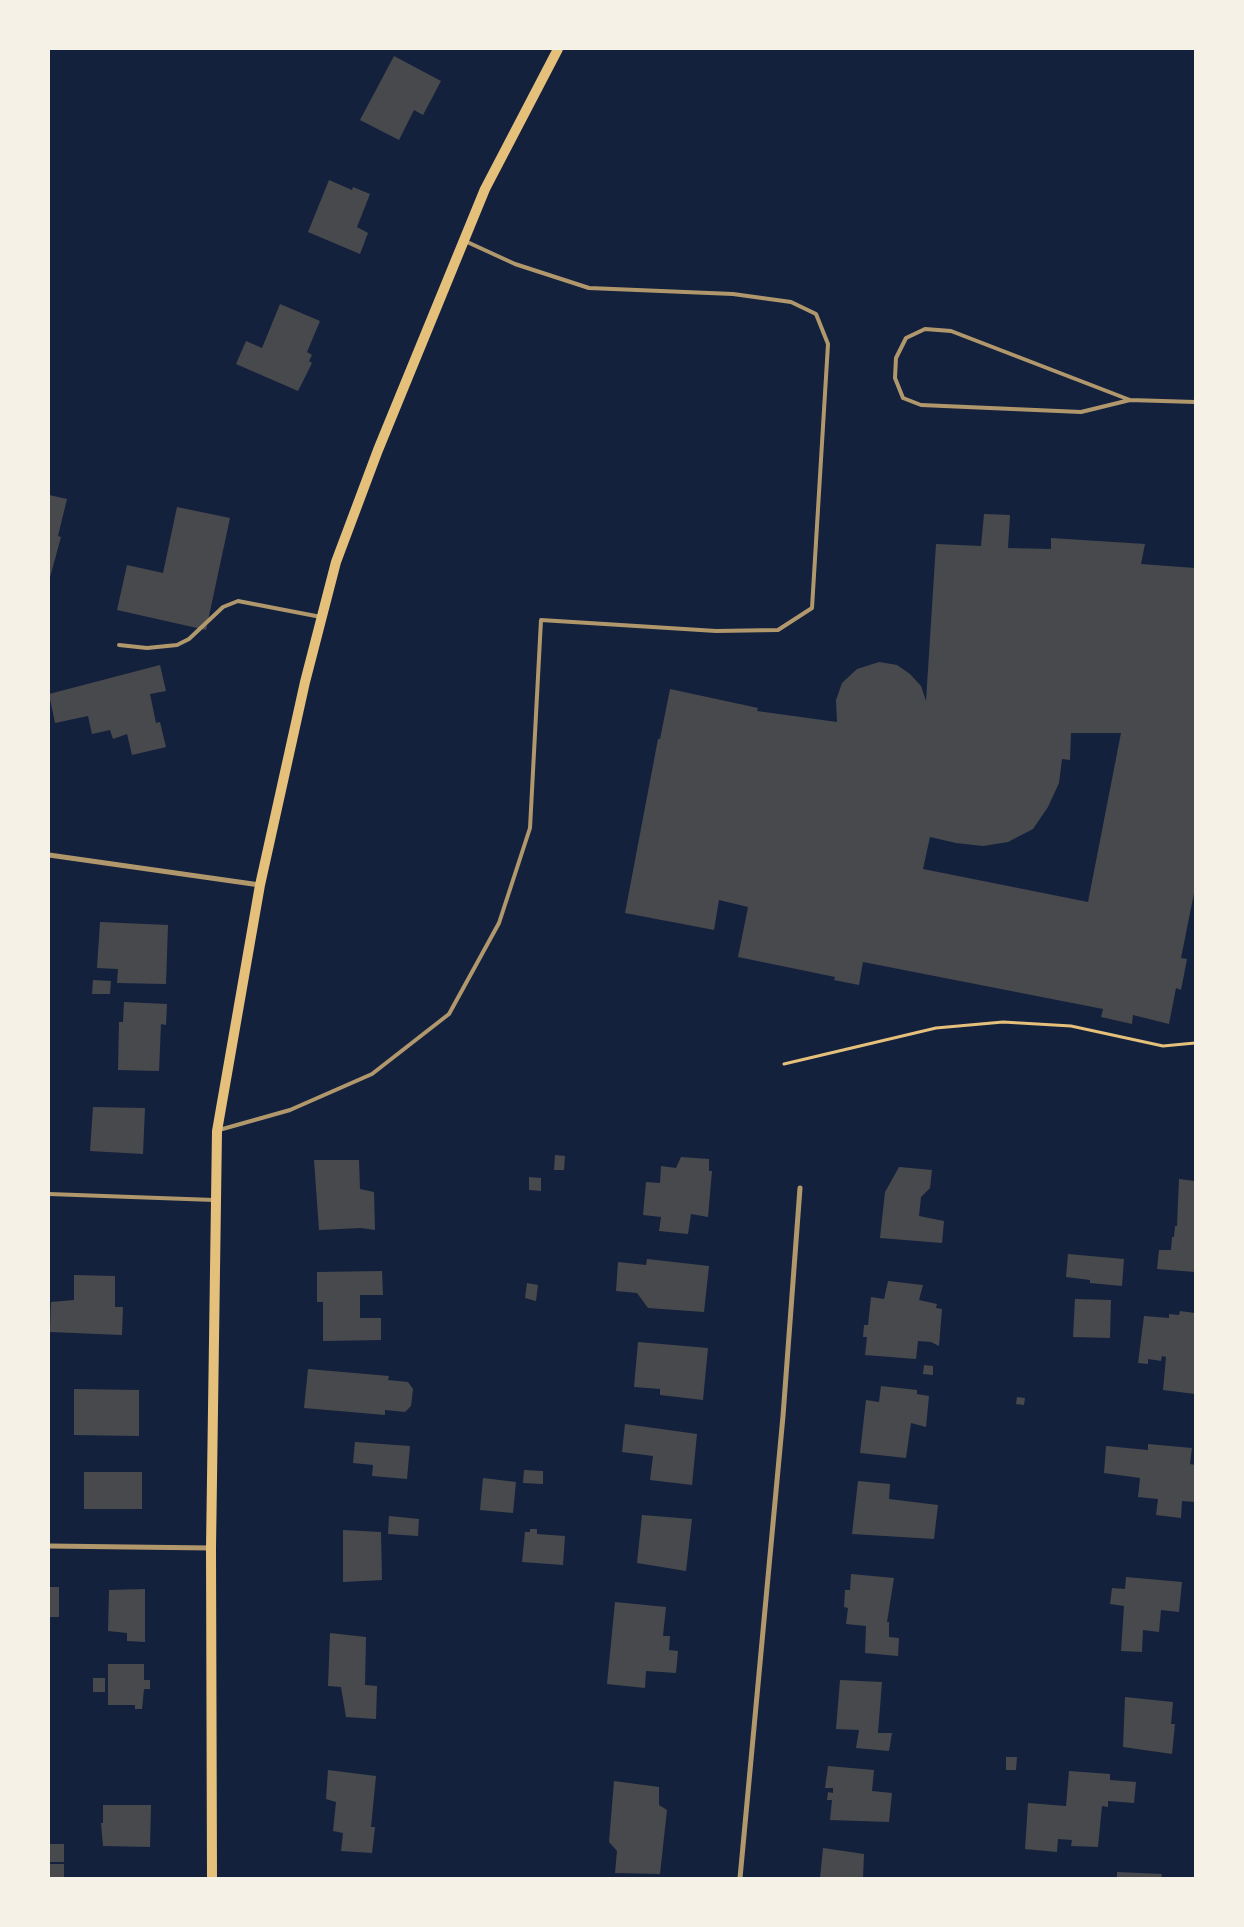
<!DOCTYPE html>
<style>
body{margin:0}
#map{position:relative;width:1244px;height:1927px;overflow:hidden;background:#14213d;font-family:"DejaVu Sans",sans-serif}
canvas{display:block}
.frame{position:absolute;inset:0;border:50px solid #f6f1e7;pointer-events:none}
</style>
<div id="map">
<canvas width="1244" height="1927"></canvas>
<div class="frame"></div>
</div>
<script>
const context = document.querySelector('canvas').getContext('2d');
context.lineJoin = 'round';
function paint(path, color) { context.fillStyle = color; context.fill(path, 'evenodd'); }
const poly = rows => new Path2D(rows.map(r => 'M' + r).join(''));
function stroke(path, color, width, dash) { context.strokeStyle = color; context.lineWidth = width; context.lineCap = dash ? 'butt' : 'round'; context.setLineDash(dash || []); context.stroke(path); }
paint(poly([
 [394,56,441,81,423,115,414,110,399,140,360,120],
 [329,180,352,190,353,187,370,194,357,227,368,233,360,254,308,232],
 [280,304,320,321,307,352,312,355,309,361,312,363,298,391,236,364,246,341,262,348],
 [49,495,67,499,58,536,61,537,49,581],
 [177,507,230,518,206,630,117,610,127,565,163,573],
 [984,514,1010,515,1008,548,1051,549,1051,538,1145,544,1141,564,1195,568,1195,888,1181,958,1187,959,1181,990,1176,988,1169,1024,1133,1015,1132,1024,1101,1017,1103,1009,863,962,859,985,834,980,835,977,738,957,748,907,719,900,714,930,625,913,658,739,660,739,670,689,758,708,757,711,837,722,836,700,842,683,857,669,879,662,897,665,910,674,921,686,926,701,936,544,981,546],
 [1071,733,1121,733,1088,902,923,869,930,837,956,843,983,846,1008,842,1033,829,1048,807,1059,783,1062,759,1070,760],
 [160,665,166,691,150,694,156,723,160,722,166,747,132,755,127,734,113,739,110,730,92,734,88,716,55,723,49,694],
 [100,922,168,925,166,984,117,983,118,969,97,968],
 [93,980,111,981,110,994,92,994],
 [124,1002,167,1004,166,1025,161,1024,159,1071,118,1070,119,1022,123,1022],
 [93,1107,145,1108,143,1154,90,1151],
 [555,1155,565,1156,564,1170,554,1170],
 [681,1157,709,1159,709,1171,712,1171,708,1217,691,1214,688,1234,659,1231,661,1217,643,1215,646,1182,660,1183,661,1166,676,1168],
 [314,1160,359,1160,360,1189,374,1192,375,1230,361,1228,319,1230],
 [899,1167,932,1170,930,1188,921,1197,919,1216,944,1221,942,1243,880,1238,885,1192],
 [529,1177,541,1178,541,1191,529,1190],
 [1179,1179,1195,1181,1195,1272,1157,1269,1159,1250,1171,1250,1172,1237,1174,1237,1175,1226,1177,1226],
 [1068,1254,1124,1259,1122,1286,1090,1283,1090,1280,1066,1277],
 [647,1259,709,1266,704,1312,648,1308,637,1293,616,1291,618,1262,646,1265],
 [382,1271,383,1295,360,1295,360,1318,381,1318,381,1340,323,1341,323,1302,317,1302,317,1272],
 [74,1275,115,1276,115,1307,123,1307,122,1335,50,1332,51,1302,74,1300],
 [888,1281,923,1285,919,1300,937,1304,936,1308,942,1309,939,1346,931,1342,918,1341,916,1359,865,1355,867,1337,863,1337,864,1325,868,1325,871,1297,884,1299],
 [527,1283,538,1285,536,1301,525,1298],
 [1075,1299,1111,1300,1110,1338,1073,1337],
 [1180,1311,1195,1313,1195,1394,1163,1390,1166,1357,1162,1356,1161,1361,1148,1359,1148,1364,1138,1363,1144,1316,1169,1318,1169,1314,1179,1315],
 [638,1342,708,1348,703,1400,660,1395,660,1389,634,1387],
 [924,1365,933,1366,933,1375,923,1374],
 [308,1369,389,1376,388,1380,408,1382,413,1389,411,1406,405,1412,385,1410,385,1415,304,1408],
 [881,1386,917,1390,917,1394,929,1396,926,1427,911,1423,906,1458,860,1453,866,1400,879,1402],
 [74,1389,139,1390,139,1436,74,1435],
 [1017,1397,1025,1398,1024,1405,1016,1404],
 [625,1424,697,1434,692,1485,650,1480,653,1456,622,1452],
 [355,1442,410,1446,407,1479,372,1476,373,1465,353,1463],
 [1148,1444,1192,1448,1190,1464,1195,1465,1195,1502,1182,1501,1181,1518,1156,1515,1158,1499,1138,1497,1140,1478,1104,1473,1106,1446,1148,1450],
 [524,1470,543,1471,543,1484,523,1483],
 [84,1472,142,1472,142,1509,84,1509],
 [483,1478,516,1482,513,1513,480,1510],
 [858,1481,890,1484,889,1499,938,1505,934,1539,852,1534],
 [642,1515,692,1519,686,1571,637,1563],
 [389,1516,419,1519,418,1536,388,1534],
 [530,1529,537,1529,537,1534,565,1536,563,1565,522,1562,525,1532,530,1532],
 [343,1530,381,1532,382,1580,343,1582],
 [851,1574,894,1578,887,1622,889,1622,889,1637,899,1638,898,1656,865,1653,866,1626,846,1624,848,1608,844,1607,845,1590,850,1590],
 [1126,1577,1182,1582,1179,1612,1161,1610,1159,1632,1143,1630,1142,1652,1121,1651,1124,1606,1110,1604,1112,1588,1125,1589],
 [49,1587,59,1587,59,1617,49,1617],
 [145,1589,145,1642,127,1641,127,1633,108,1631,109,1590],
 [615,1602,666,1607,663,1636,670,1636,669,1650,678,1651,676,1673,646,1671,645,1688,607,1684],
 [330,1633,366,1637,365,1685,377,1686,376,1719,346,1717,341,1687,328,1686],
 [108,1664,144,1664,144,1680,150,1680,150,1689,144,1689,142,1709,135,1709,135,1705,108,1705],
 [93,1678,105,1678,105,1692,93,1692],
 [840,1680,882,1682,878,1733,892,1733,889,1751,856,1748,859,1730,836,1729],
 [1125,1697,1173,1702,1171,1724,1175,1724,1172,1754,1123,1747],
 [1006,1757,1017,1757,1016,1770,1006,1770],
 [828,1766,874,1770,872,1791,892,1793,889,1822,830,1820,832,1800,827,1800,828,1792,833,1793,833,1788,825,1788],
 [328,1770,376,1776,371,1827,375,1827,372,1853,341,1851,343,1833,333,1831,336,1802,326,1799],
 [1069,1771,1110,1774,1110,1780,1136,1782,1134,1803,1108,1801,1108,1807,1102,1806,1098,1847,1071,1846,1072,1840,1058,1839,1057,1852,1025,1849,1028,1803,1066,1806],
 [614,1781,659,1787,659,1805,667,1810,660,1874,615,1873,617,1851,609,1842],
 [103,1805,151,1805,150,1847,103,1846,101,1823,103,1823],
 [49,1844,64,1844,64,1862,49,1862],
 [823,1848,864,1854,863,1878,820,1878],
 [49,1864,64,1864,64,1878,49,1878],
 [1117,1872,1162,1874,1161,1878,1117,1878]
]), '#48494c');
stroke(poly([
 [784,1064,936,1028,1003,1022,1071,1026,1163,1046,1195,1043]
]), '#e5c07b', 3);
stroke(poly([
 [1130,400,951,331,925,329,906,338,896,358,895,378,903,398,921,405,1081,412,1130,400,1195,402],
 [119,645,147,648,177,645,189,639,223,607,238,601,321,617],
 [219,1130,290,1110,372,1074,449,1014,499,923,530,828,541,620,716,631,778,630,812,608,828,344,816,314,791,302,733,294,589,288,515,264,465,241],
 [49,1194,214,1200]
]), '#b1986c', 4);
stroke(poly([
 [49,855,260,885],
 [49,1546,211,1548],
 [740,1878,783,1416,800,1188]
]), '#b1986c', 5);
stroke(poly([
 [212,1878,211,1548,217,1131,260,885,305,682,336,562,378,450,485,189,558,49]
]), '#e5c07b', 10);
</script>
